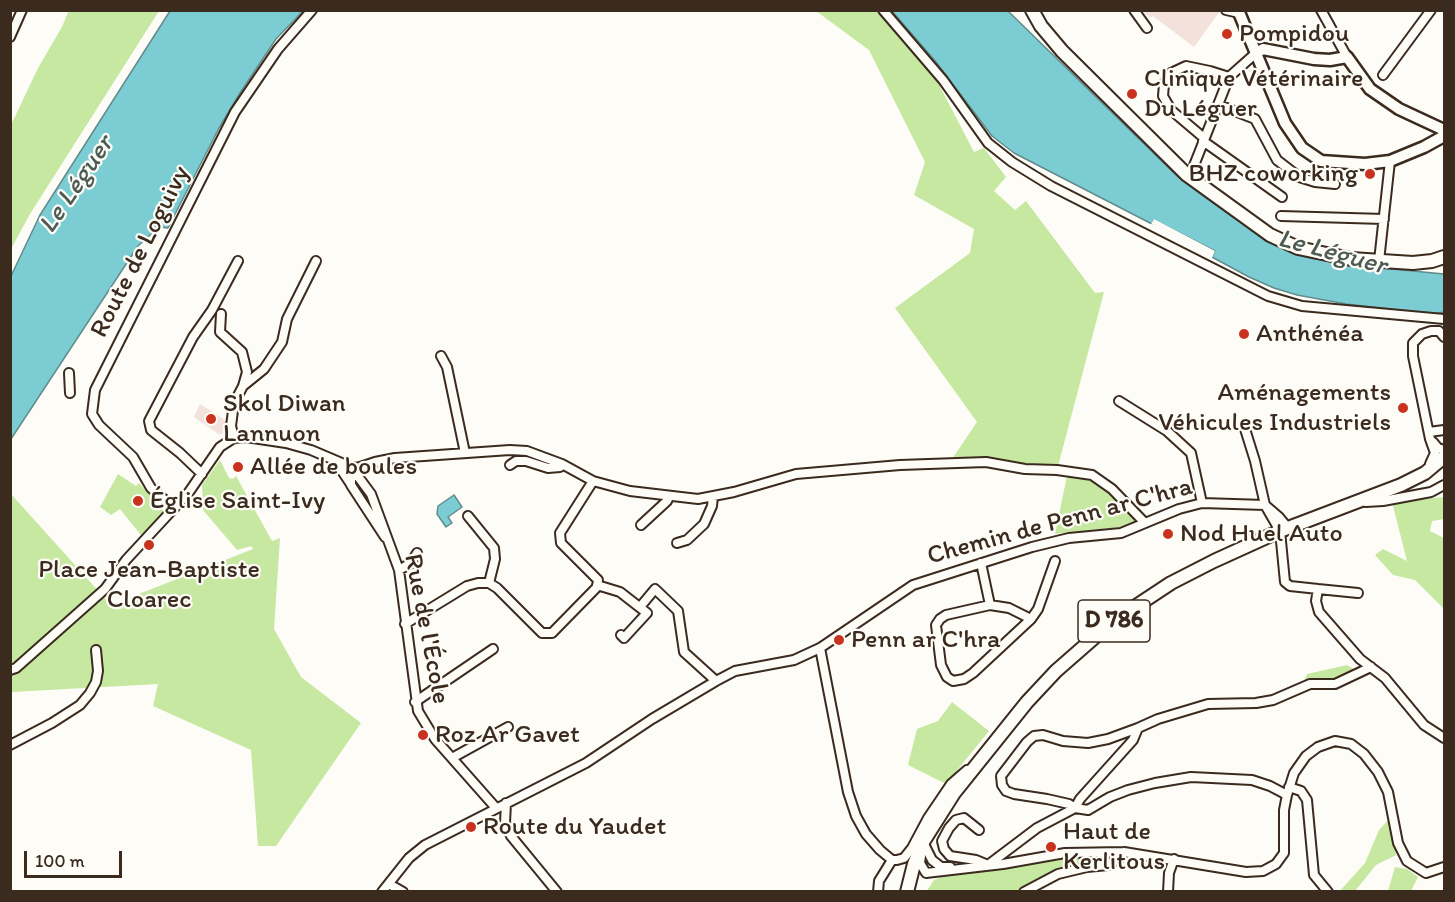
<!DOCTYPE html>
<meta charset="utf-8">
<style>
body{margin:0}
#map{position:relative;width:1455px;height:902px;overflow:hidden;background:#fdfcf7;font-family:Itim,sans-serif}
canvas{display:block}
.frame{position:absolute;inset:0;border:12px solid #3b2a1e;pointer-events:none}
.scale{position:absolute;left:24px;top:851px;width:98px;height:27px;box-sizing:border-box;border:3px solid #3b2a1e;border-top:0;padding-left:8px;font-size:18px;line-height:21px;white-space:nowrap;color:#3b2a1e;-webkit-text-stroke:4px #fdfcf7;paint-order:stroke}
</style>
<div id="map">
<canvas width="1455" height="902"></canvas>
<div class="frame"></div>
<div class="scale">100 m</div>
</div>
<script>
const context = document.querySelector('canvas').getContext('2d');
context.lineJoin = 'round';
function paint(path, color) { context.fillStyle = color; context.fill(path, 'evenodd'); }
const poly = rows => new Path2D(rows.map(r => 'M' + r).join(''));
function stroke(path, color, width, dash) { context.strokeStyle = color; context.lineWidth = width; context.lineCap = dash ? 'butt' : 'round'; context.setLineDash(dash || []); context.stroke(path); }
function drawText(font, color, halo, rows, align = 'center') {
  context.font = font + ' Itim,sans-serif'; context.lineWidth = 4.5; context.setLineDash([]); context.textBaseline = 'middle'; context.strokeStyle = halo; context.fillStyle = color; for (const [text, x, y, turn = 0] of rows) {
    context.save(); context.translate(x, y); context.rotate((+turn || 0) * Math.PI / 180); context.textAlign = isNaN(turn) ? turn : align; if (halo) context.strokeText(text, 0, 0); context.fillText(text, 0, 0); context.restore();
  }
}
paint(poly([
 [1145,11,1145,10,1220,11,1194,47,1153,16,1151,18,1144,13],
 [200,404,228,422,228,434,224,432,220,435,194,417]
]), '#f3e1db');
paint(poly([
 [69,10,159,11,30,214,11,249,11,125,38,68,62,27],
 [816,11,876,11,893,27,937,81,974,152,984,148,1006,177,994,191,1015,210,1026,201,1095,293,1104,292,1057,470,950,462,977,422,895,308,970,253,974,229,914,195,925,162,869,50],
 [220,460,229,478,233,479,236,476,272,541,280,538,274,629,301,677,361,723,276,846,258,846,251,750,153,706,158,684,11,692,11,494,111,605,253,549,251,546,237,550,203,510,202,485],
 [118,474,136,486,139,483,165,513,141,535,120,509,111,515,100,507],
 [1067,476,1090,478,1119,503,1136,522,1121,527,1055,534],
 [1444,497,1444,519,1432,521,1430,531,1444,538,1444,609,1415,580,1393,575,1375,555,1383,549,1407,561,1392,502],
 [1347,665,1355,670,1337,678,1315,679,1304,681,1307,674],
 [952,702,989,731,946,784,908,765,917,729,938,721],
 [1390,818,1396,855,1376,865,1355,891,1339,892,1365,863,1379,830],
 [1091,856,1088,862,1059,870,1015,891,926,892,934,880,946,875,1020,866,1056,859],
 [1395,867,1407,869,1418,877,1411,891,1388,891]
]), '#c6e8a1');
const water = poly([
 [170,11,303,11,276,39,240,93,219,128,168,228,159,227,138,246,11,439,11,276,40,215,170,11],
 [892,11,1008,11,1178,177,1266,241,1306,257,1350,265,1444,274,1444,312,1434,314,1346,304,1297,295,1274,288,1249,277,1212,257,1215,251,1154,220,1152,224,1014,153,992,136,936,62,892,11],
 [454,495,462,507,448,517,452,523,446,527,437,514,438,506,454,495]
]);
paint(water, '#7bcdd3');
stroke(water, '#618c8b', 1.5);
paint(poly([
 [1154,219,1215,251,1211,260,1209,257,1211,252,1155,223,1150,226]
]), '#fdfcf7');
const minor = poly([
 [883,10,943,80,988,143,1012,162,1051,186,1268,296,1302,306,1444,319],
 [1134,10,1147,28],
 [1226,10,1239,13],
 [1321,10,1347,57],
 [10,37,22,10],
 [1383,75,1431,10],
 [1219,105,1255,119,1277,160,1299,177,1315,182,1335,184],
 [1204,138,1171,110,1163,96,1164,84,1171,73,1186,66,1210,71,1229,77],
 [1203,141,1282,197],
 [1187,175,1193,168,1229,77,1256,53],
 [1281,216,1384,219],
 [1379,261,1390,161],
 [221,314,220,332,242,352,247,372,243,386],
 [441,356,447,367,465,453],
 [69,373,70,393],
 [1119,401,1167,431,1191,453,1202,503],
 [1245,429,1255,461,1265,505,1280,531,1285,582,1290,586,1318,589],
 [1429,432,1444,430],
 [234,438,231,426,234,403,243,386,264,369,282,342,287,319,316,261],
 [1433,442,1438,448,1444,450],
 [333,463,342,471,350,483],
 [1430,464,1435,453,1430,439,1413,356,1413,343,1422,334,1431,331,1439,331,1444,337],
 [510,465,516,461,526,461,548,468,560,467,562,464],
 [351,467,357,468,375,462,395,458,510,450,527,451,562,464,593,481,630,491,698,499,734,492,796,474,900,465,986,462,1025,469,1057,470,1092,475,1112,489,1145,523],
 [351,469,351,485,385,537],
 [202,474,180,453,151,430,149,421,193,337,212,310,238,261],
 [1366,502,1383,501,1431,492,1444,485],
 [174,508,151,488,133,457,99,425,92,414,95,390,235,112,278,49,312,10],
 [468,516,494,548,495,559,489,583],
 [641,525,667,501,669,497],
 [677,543,687,540,704,524,712,506,713,496],
 [981,563,990,605,946,615,940,619,936,625,941,665,947,677,953,681,964,679,973,673,1031,619,1009,608,990,605],
 [399,570,411,563,417,553],
 [597,585,620,592,647,613,624,638,621,635],
 [1358,593,1318,589,1316,601,1319,612,1360,659,1385,678,1424,725,1444,738],
 [640,607,655,589,678,611,684,652,716,681],
 [1031,619,1038,609,1055,561],
 [405,624,467,586,478,583,489,583,497,588,542,633,552,633,597,587,598,580,561,543,560,533,593,481],
 [820,648,848,792,856,816,866,834,880,850,892,860],
 [10,670,16,668,105,589,126,560,189,492,220,447,234,438,246,437,286,443,311,450,351,467,371,494,399,570,418,711,435,739,496,808],
 [415,702,493,649],
 [1138,728,1108,739,1088,743,1063,741,1043,735,1034,736,1027,742,1001,776,1002,785,1006,791,1014,794,1047,799,1069,804,1075,808,1088,810,1110,797,1128,790,1155,783,1191,777,1252,780,1270,786,1287,795],
 [10,745,52,723,80,705,90,693,96,682,98,671,96,650],
 [452,758,508,727],
 [1289,787,1301,791,1307,800,1314,875,1328,892],
 [506,803,505,823,511,836,557,892],
 [979,830,964,818,956,820,949,828,942,841,944,849,950,856,976,860,988,865,1037,828,1075,808,1080,799,1133,740,1138,728,1158,719,1208,704,1256,703,1273,700,1310,684,1335,684,1371,667],
 [923,842,932,860,941,867,950,867],
 [921,856,920,863,926,873,1003,864,1065,853,1124,852,1246,872,1263,871,1276,864,1284,853,1284,810,1287,795,1294,773,1306,756,1318,747,1335,741,1351,744,1364,754,1378,772,1388,792,1398,843,1407,861,1426,873,1444,867],
 [892,860,897,860,904,858,912,848,928,818,951,784,967,770],
 [389,884,403,892],
 [382,892,409,858,425,845,586,763,652,719,716,681,735,671,794,660,820,648,913,585,1032,547,1069,538,1121,533,1179,509,1202,503,1265,505,1279,517,1288,528],
 [878,892,879,881,892,860],
 [1024,892,1058,874,1087,867,1108,865,1119,859,1124,852],
 [1168,892,1169,873,1174,859]
]);
const secondary = poly([
 [1238,10,1285,123,1302,148,1321,161,1365,164,1390,161,1424,147,1444,136],
 [1256,53,1263,49,1314,59,1330,60,1347,57,1370,89,1399,109,1444,130]
]);
const primary = poly([
 [1032,10,1041,26,1062,51,1187,175,1270,235,1298,248,1351,259,1413,263,1432,261,1444,257],
 [907,892,914,864,923,842,954,793,1027,702,1056,671,1112,622,1171,583,1214,561,1280,531,1401,485,1425,473,1444,457]
]);
stroke(minor, '#3b2a1e', 12);
stroke(secondary, '#3b2a1e', 15);
stroke(primary, '#3b2a1e', 16);
stroke(minor, '#fdfcf7', 8);
stroke(secondary, '#fdfcf7', 10);
stroke(primary, '#fdfcf7', 12);
for (const [x, y, r, color] of [
 [1227,34,6,"#c8321e"],
 [1132,94,6,"#c8321e"],
 [1370,174,6,"#c8321e"],
 [1244,334,6,"#c8321e"],
 [1403,408,6,"#c8321e"],
 [211,419,6,"#c8321e"],
 [238,467,6,"#c8321e"],
 [138,501,6,"#c8321e"],
 [1168,534,6,"#c8321e"],
 [149,545,6,"#c8321e"],
 [839,640,6,"#c8321e"],
 [423,735,6,"#c8321e"],
 [471,827,6,"#c8321e"],
 [1051,847,6,"#c8321e"]
]) { const dot = new Path2D(); dot.arc(x, y, r, 0, 2 * Math.PI); context.fillStyle = color; context.fill(dot); stroke(dot, '#fdfcf7', 2); }
for (const [x, y, w] of [
 [1114,621,72]
]) { const box = new Path2D(); box.roundRect(x - w / 2, y - 21, w, 42, 4.5); context.fillStyle = '#fdfcf7'; context.fill(box); stroke(box, '#3b2a1e', 1.5); }
drawText('bold 24px', '#3b2a1e', null, [
 ["D 786",1114,621]
]);
drawText('26px', '#3b2a1e', '#fdfcf7', [
 ["Pompidou",1239,34],
 ["Clinique Vétérinaire",1144,79],
 ["Du Léguer",1144,109],
 ["BHZ coworking",1358,174,"right"],
 ["Anthénéa",1256,334],
 ["Aménagements",1391,393,"right"],
 ["Véhicules Industriels",1391,423,"right"],
 ["Skol Diwan",223,404],
 ["Lannuon",223,434],
 ["Allée de boules",250,467],
 ["Église Saint-Ivy",150,501],
 ["Nod Huel Auto",1180,534],
 ["Place Jean-Baptiste",149,570,"center"],
 ["Cloarec",149,600,"center"],
 ["Penn ar C'hra",851,640],
 ["Roz Ar Gavet",435,735],
 ["Route du Yaudet",483,827],
 ["Haut de",1063,832],
 ["Kerlitous",1063,862]
], 'left');
drawText('26px', '#3b2a1e', '#fdfcf7', [
 ["Route de Loguivy",141,252,-63],
 ["Chemin de Penn ar C'hra",1060,522,-15],
 ["Rue de l'École",426,629,79]
]);
drawText('italic 27px', '#4e5b54', '#fdfcf7', [
 ["Le Léguer",77,185,-56],
 ["Le Léguer",1332,253,15]
]);
</script>
